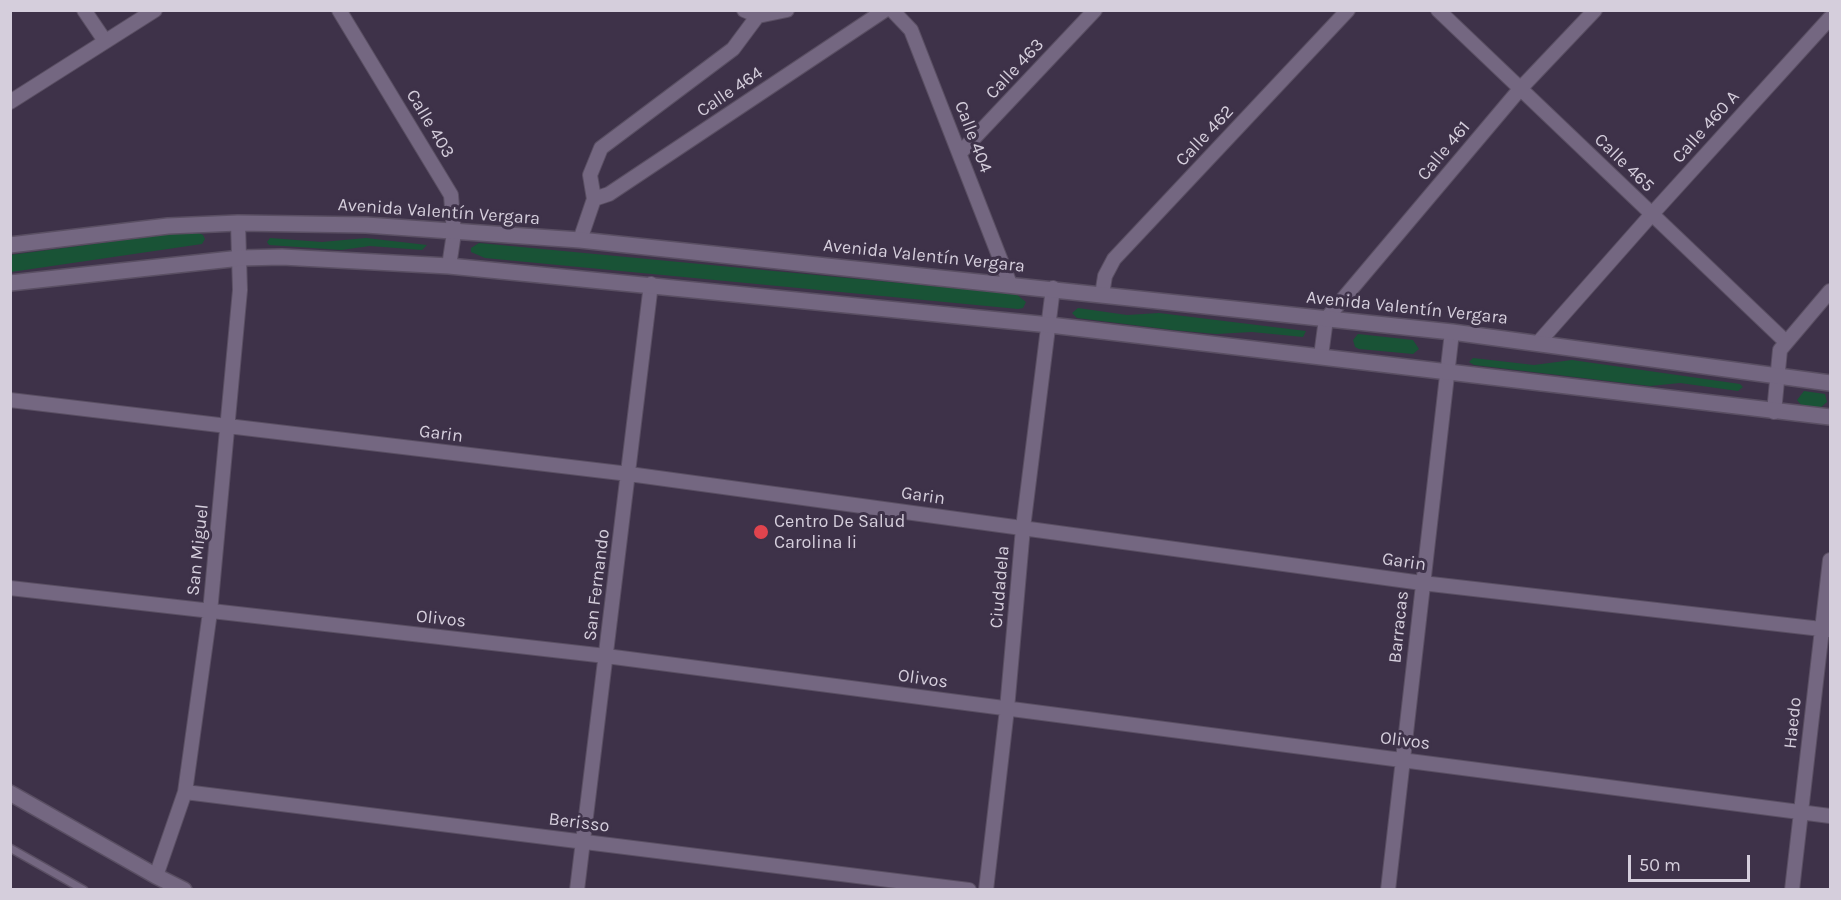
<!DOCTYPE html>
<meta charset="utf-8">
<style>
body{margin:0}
#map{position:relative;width:1841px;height:900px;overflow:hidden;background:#3e3249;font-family:Karla,sans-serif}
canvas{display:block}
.frame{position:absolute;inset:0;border:12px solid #d5cedc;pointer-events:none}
.scale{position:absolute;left:1628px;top:855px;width:122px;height:27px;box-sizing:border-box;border:3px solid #d5cedc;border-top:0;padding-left:8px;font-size:18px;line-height:21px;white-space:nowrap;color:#d5cedc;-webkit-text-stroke:4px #3e3249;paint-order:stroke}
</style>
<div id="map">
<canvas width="1841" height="900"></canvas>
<div class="frame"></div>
<div class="scale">50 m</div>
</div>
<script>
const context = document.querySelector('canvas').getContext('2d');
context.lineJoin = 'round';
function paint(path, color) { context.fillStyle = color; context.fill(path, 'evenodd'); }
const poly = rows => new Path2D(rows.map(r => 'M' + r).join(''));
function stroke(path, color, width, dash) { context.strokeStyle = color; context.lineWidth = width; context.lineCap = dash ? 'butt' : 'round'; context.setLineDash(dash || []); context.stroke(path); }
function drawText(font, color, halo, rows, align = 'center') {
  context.font = font + ' Karla,sans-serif'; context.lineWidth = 6; context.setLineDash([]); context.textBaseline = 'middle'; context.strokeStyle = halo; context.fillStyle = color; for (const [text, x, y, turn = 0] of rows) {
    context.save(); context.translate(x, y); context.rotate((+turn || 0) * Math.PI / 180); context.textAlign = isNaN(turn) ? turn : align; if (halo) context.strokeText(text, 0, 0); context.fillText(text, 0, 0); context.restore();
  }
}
paint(poly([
 [194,231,203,235,205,239,202,244,11,272,10,255],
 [270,238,322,242,366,238,427,245,422,250,370,246,341,250,269,245,267,242],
 [479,243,1016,294,1026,302,1023,308,1018,309,485,258,471,252,471,248],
 [1078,308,1127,315,1159,313,1306,331,1303,337,1252,332,1216,334,1173,330,1077,318,1072,313],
 [1358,334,1413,340,1419,349,1413,354,1359,349,1355,347,1353,340],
 [1473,358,1534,365,1572,360,1740,384,1743,387,1738,391,1680,383,1650,386,1474,365,1469,362],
 [1804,391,1825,394,1827,402,1819,409,1802,406,1797,400]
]), '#195336');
const lane = poly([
 [10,848,84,890]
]);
const street = poly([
 [84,10,105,41],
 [339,10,451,195,454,233,449,266],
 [744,10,758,16,787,10],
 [892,10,911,30,1010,284],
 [1438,10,1785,341],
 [10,102,155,10],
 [960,153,1095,10],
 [594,199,609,194,885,10],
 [580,240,594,199,590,175,601,148,733,49,762,10],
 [1102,295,1105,276,1114,259,1348,10],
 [1538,343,1652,214,1830,18],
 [1321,356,1326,319,1520,89,1595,10],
 [10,400,629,474,1422,583,1830,630],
 [1774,412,1780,350,1830,291],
 [10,588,606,656,1830,816],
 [185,792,969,890],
 [156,876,185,792,210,612,240,290,238,223],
 [577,890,651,284],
 [986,890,1007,709,1023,528,1053,288],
 [1388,890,1452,332],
 [1792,890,1830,560]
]);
const secondary = poly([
 [10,245,168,226,238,223,366,225,580,240,1452,332,1830,383],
 [10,283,241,258,282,257,449,266,1050,325,1830,417],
 [10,793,156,876,184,890]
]);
stroke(lane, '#5a4f63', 10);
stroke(street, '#5a4f63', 16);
stroke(secondary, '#5a4f63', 18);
stroke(lane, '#746781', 7);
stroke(street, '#746781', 14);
stroke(secondary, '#746781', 15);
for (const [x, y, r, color] of [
 [761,532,8,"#e0444e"]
]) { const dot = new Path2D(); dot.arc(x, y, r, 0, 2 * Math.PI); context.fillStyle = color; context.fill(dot); stroke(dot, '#3e3249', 2); }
drawText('18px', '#d5cedc', '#3e3249', [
 ["Calle 463",1015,69,-47],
 ["Calle 464",730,92,-34],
 ["Calle 403",430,124,59],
 ["Calle 460 A",1706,127,-48],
 ["Calle 462",1205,136,-47],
 ["Calle 404",973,137,69],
 ["Calle 461",1444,151,-50],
 ["Calle 465",1624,163,44],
 ["Avenida Valentín Vergara",439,212,4],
 ["Avenida Valentín Vergara",924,256,6],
 ["Avenida Valentín Vergara",1407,308,6],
 ["Garin",441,434,7],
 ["Garin",923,496,8],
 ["San Miguel",198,550,-84],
 ["Garin",1404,562,8],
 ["San Fernando",597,585,-83],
 ["Ciudadela",1000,587,-85],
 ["Olivos",441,619,6],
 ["Barracas",1399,627,-84],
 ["Olivos",923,679,8],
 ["Haedo",1793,723,-84],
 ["Olivos",1405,741,7],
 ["Berisso",579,823,7]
]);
drawText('18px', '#d5cedc', '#3e3249', [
 ["Centro De Salud",774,522],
 ["Carolina Ii",774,543]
], 'left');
</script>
